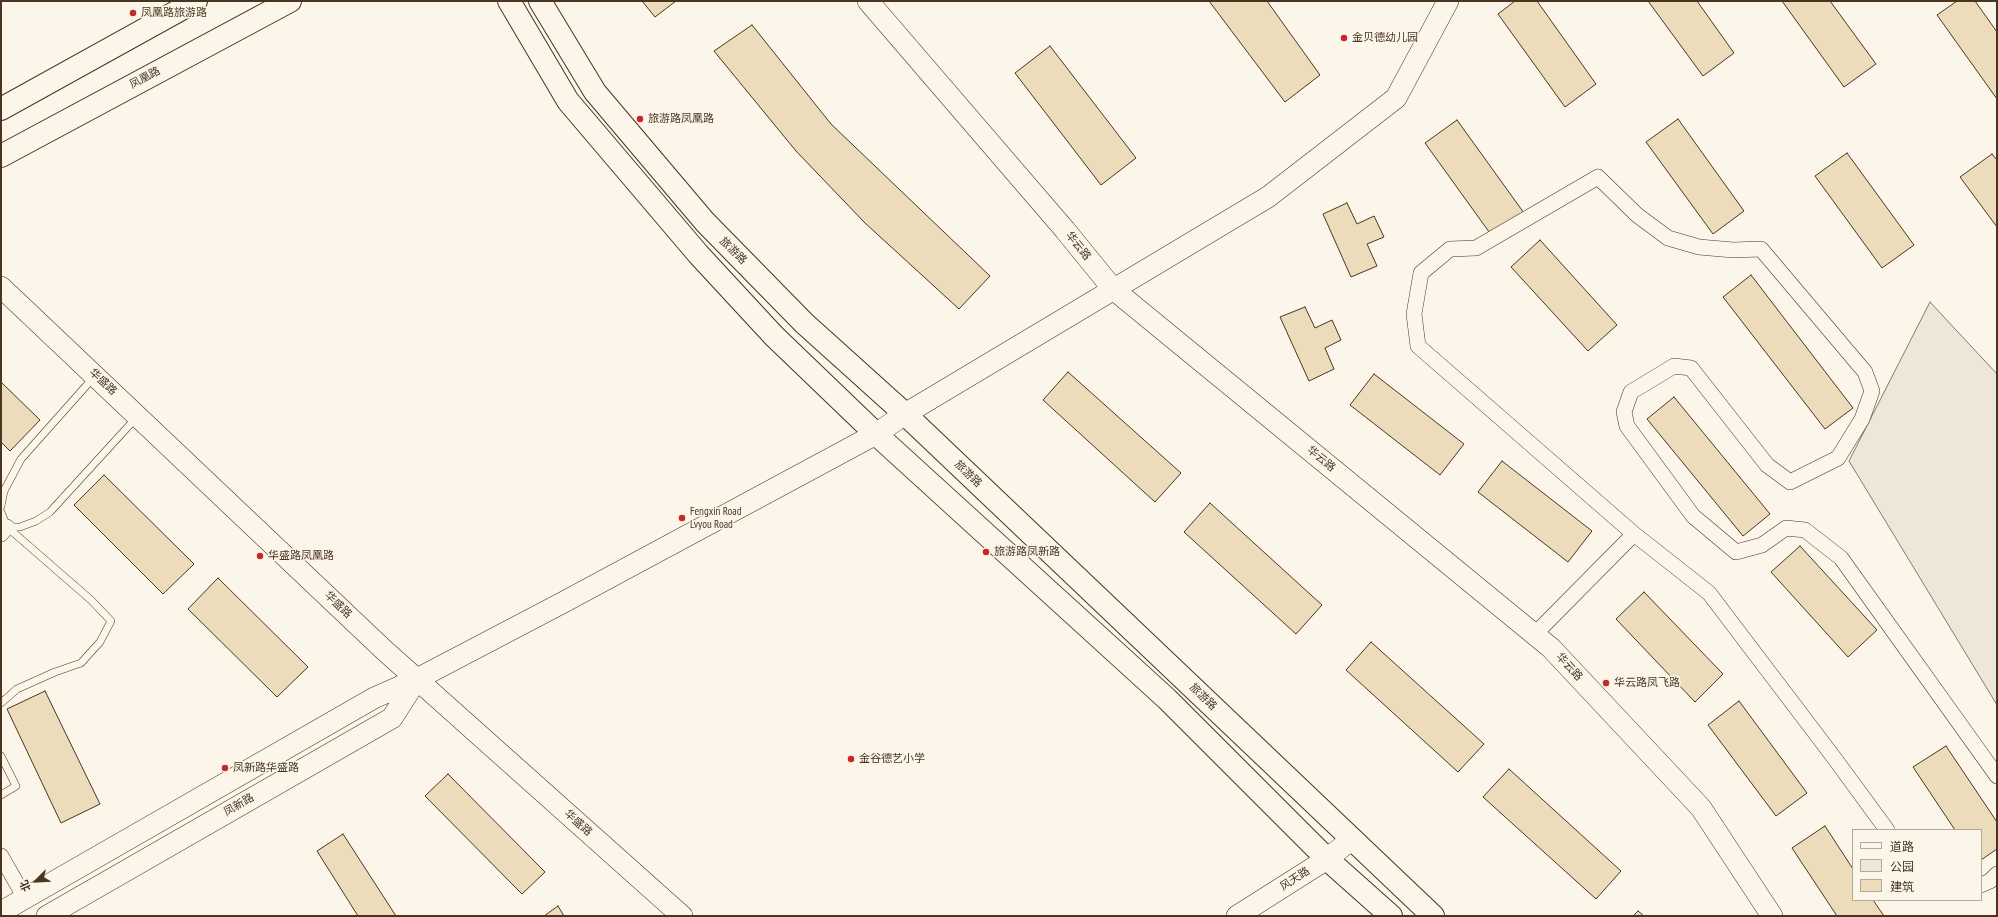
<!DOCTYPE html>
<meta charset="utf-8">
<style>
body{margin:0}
#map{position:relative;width:1998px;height:917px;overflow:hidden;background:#fbf6e9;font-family:"PT Sans Narrow","Noto Sans SC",sans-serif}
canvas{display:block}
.frame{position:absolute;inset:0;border:2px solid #4a3520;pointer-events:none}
.legend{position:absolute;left:1852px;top:829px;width:130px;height:72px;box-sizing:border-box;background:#fbf6e9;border:1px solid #b4a999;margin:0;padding:5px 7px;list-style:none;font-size:12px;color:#4a3520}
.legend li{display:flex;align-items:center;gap:8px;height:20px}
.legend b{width:20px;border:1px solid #b4a999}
.north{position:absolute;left:16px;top:861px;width:40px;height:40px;-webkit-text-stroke:3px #fbf6e9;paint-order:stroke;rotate:246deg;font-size:11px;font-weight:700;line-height:16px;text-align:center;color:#4a3520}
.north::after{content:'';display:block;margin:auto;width:14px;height:18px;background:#4a3520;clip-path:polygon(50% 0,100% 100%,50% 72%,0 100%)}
</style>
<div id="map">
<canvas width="1998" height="917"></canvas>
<div class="frame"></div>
<ul class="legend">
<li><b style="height:5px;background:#fbf6e9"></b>道路</li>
<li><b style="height:11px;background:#ede6d9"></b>公园</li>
<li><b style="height:11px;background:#ecdcbc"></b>建筑</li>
</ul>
<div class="north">北</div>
</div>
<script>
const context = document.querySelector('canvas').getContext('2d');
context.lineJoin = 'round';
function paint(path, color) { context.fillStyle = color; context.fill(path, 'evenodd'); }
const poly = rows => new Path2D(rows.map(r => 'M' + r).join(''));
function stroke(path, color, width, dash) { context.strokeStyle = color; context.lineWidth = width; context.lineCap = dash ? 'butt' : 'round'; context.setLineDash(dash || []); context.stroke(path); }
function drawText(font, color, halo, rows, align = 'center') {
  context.font = font + ' "PT Sans Narrow","Noto Sans SC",sans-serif'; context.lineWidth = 3; context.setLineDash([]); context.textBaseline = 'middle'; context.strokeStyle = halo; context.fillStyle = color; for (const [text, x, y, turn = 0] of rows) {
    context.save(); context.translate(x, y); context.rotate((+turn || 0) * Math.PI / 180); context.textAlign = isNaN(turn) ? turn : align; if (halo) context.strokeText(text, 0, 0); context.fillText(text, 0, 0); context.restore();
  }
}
const green = poly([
 [1930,302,1997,374,1997,705,1849,461,1930,302]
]);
paint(green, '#ede6d9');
stroke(green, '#887966', 1);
const building = poly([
 [642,1,676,1,655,17,642,1],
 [1209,1,1267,1,1320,75,1285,102,1209,1],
 [1515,1,1537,1,1596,84,1565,107,1498,14,1515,1],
 [1648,1,1697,1,1734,53,1703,76,1648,1],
 [1782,1,1830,1,1876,64,1844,87,1782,1],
 [1957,1,1975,1,1997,32,1997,99,1937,15,1957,1],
 [752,25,831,124,990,276,959,309,865,223,796,151,714,51,752,25],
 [1050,46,1136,158,1101,185,1015,73,1050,46],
 [1678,119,1744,211,1713,234,1646,142,1678,119],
 [1457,120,1524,213,1492,236,1425,143,1457,120],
 [1847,153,1914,245,1882,268,1815,176,1847,153],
 [1992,154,1997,160,1997,227,1960,177,1992,154],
 [1347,203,1357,224,1374,216,1384,237,1367,244,1377,266,1351,277,1323,214,1347,203],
 [1540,240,1617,325,1588,351,1511,267,1540,240],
 [1751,275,1853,408,1825,429,1723,297,1751,275],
 [1305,307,1315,328,1332,320,1341,340,1325,348,1334,369,1309,381,1280,317,1305,307],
 [1068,372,1181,473,1155,502,1043,400,1068,372],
 [1374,374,1464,444,1440,475,1350,405,1374,374],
 [1,382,40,420,10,451,1,442,1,382],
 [1674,397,1770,514,1743,536,1647,419,1674,397],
 [1502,461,1592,531,1568,562,1478,492,1502,461],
 [104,475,194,564,163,594,74,505,104,475],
 [1210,503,1322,605,1296,634,1184,532,1210,503],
 [1800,546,1877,630,1848,657,1771,572,1800,546],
 [218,578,308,667,277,697,188,609,218,578],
 [1644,592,1723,674,1695,702,1616,619,1644,592],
 [1371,642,1484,744,1458,772,1346,670,1371,642],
 [45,691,100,804,61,823,7,709,45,691],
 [1739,701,1807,793,1776,816,1708,725,1739,701],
 [1946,746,1997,822,1997,849,1981,860,1981,830,1955,830,1913,767,1946,746],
 [1509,769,1621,871,1596,899,1483,797,1509,769],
 [448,774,545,872,522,894,425,796,448,774],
 [1825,826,1853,869,1853,900,1873,900,1884,916,1837,916,1792,848,1825,826],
 [343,834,396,916,358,916,317,851,343,834],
 [558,906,564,916,544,916,558,906],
 [1638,911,1644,916,1633,916,1638,911]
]);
paint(building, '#ecdcbc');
stroke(building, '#4a3520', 1);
const lane = poly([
 [1,506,4,491,21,459,94,377],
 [1,512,7,527,20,527,36,521,50,512,136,418],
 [1,703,17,689,55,672,81,663,100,642,111,621,91,600,7,527],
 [1,756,16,786,1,795]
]);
const street = poly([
 [1,534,7,527],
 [1634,534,1418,346,1414,314,1421,273,1450,249,1476,248,1598,177,1637,215,1668,238,1699,247,1733,250,1761,249,1865,372,1872,391,1862,419,1838,458,1790,482,1767,465,1691,368,1674,366,1631,392,1624,412,1627,426,1693,516,1736,552,1762,545,1786,528,1805,530,1841,558,1997,776],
 [1534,635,1634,534,1709,593,1835,759,1887,830],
 [1,856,25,898],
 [1981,885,1990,881,1997,874]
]);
const secondary = poly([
 [868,1,1065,230,1113,289,1551,648,1701,808,1772,916],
 [1,287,384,650,682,916],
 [1,912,374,698,417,679,562,603,876,434,905,414,1268,197,1396,98,1448,1],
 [47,916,392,718,417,679],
 [1237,916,1327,859,1352,839]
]);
const primary = poly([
 [509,1,568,101,699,255,774,336,876,434,1167,699,1327,859,1391,916],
 [540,1,595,92,705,222,804,323,905,414,1433,916],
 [1,109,196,1],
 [1,156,290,1]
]);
stroke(lane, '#4a3520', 8);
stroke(street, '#4a3520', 16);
stroke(secondary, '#4a3520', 22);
stroke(primary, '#4a3520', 24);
stroke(lane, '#fbf6e9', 7);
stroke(street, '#fbf6e9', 15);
stroke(secondary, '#fbf6e9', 21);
stroke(primary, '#fbf6e9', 22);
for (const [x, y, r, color] of [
 [133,13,4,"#c62828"],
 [1344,38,4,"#c62828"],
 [640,119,4,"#c62828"],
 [682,518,4,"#c62828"],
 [986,552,4,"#c62828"],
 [260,556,4,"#c62828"],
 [1606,683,4,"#c62828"],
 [851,759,4,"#c62828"],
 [225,768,4,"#c62828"]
]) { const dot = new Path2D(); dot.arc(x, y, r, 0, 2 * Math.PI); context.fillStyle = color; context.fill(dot); stroke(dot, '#fbf6e9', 1.5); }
drawText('11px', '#4a3520', '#fbf6e9', [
 ["凤凰路旅游路",141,13],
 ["金贝德幼儿园",1352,38],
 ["旅游路凤凰路",648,119],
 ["Fengxin Road",690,512],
 ["Lvyou Road",690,525],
 ["旅游路凤新路",994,552],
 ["华盛路凤凰路",268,556],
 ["华云路凤飞路",1614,683],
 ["金谷德艺小学",859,759],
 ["凤新路华盛路",233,768]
], 'left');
drawText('11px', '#4a3520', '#fbf6e9', [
 ["凤凰路",145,78,-28],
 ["华云路",1078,246,51],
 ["旅游路",733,251,45],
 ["华盛路",103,382,43],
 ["华云路",1321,459,39],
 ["旅游路",968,474,44],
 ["华盛路",338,605,44],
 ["华云路",1569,667,47],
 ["旅游路",1203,697,44],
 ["凤新路",239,805,-30],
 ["华盛路",578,823,42],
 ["风天路",1295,879,-33]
]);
</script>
